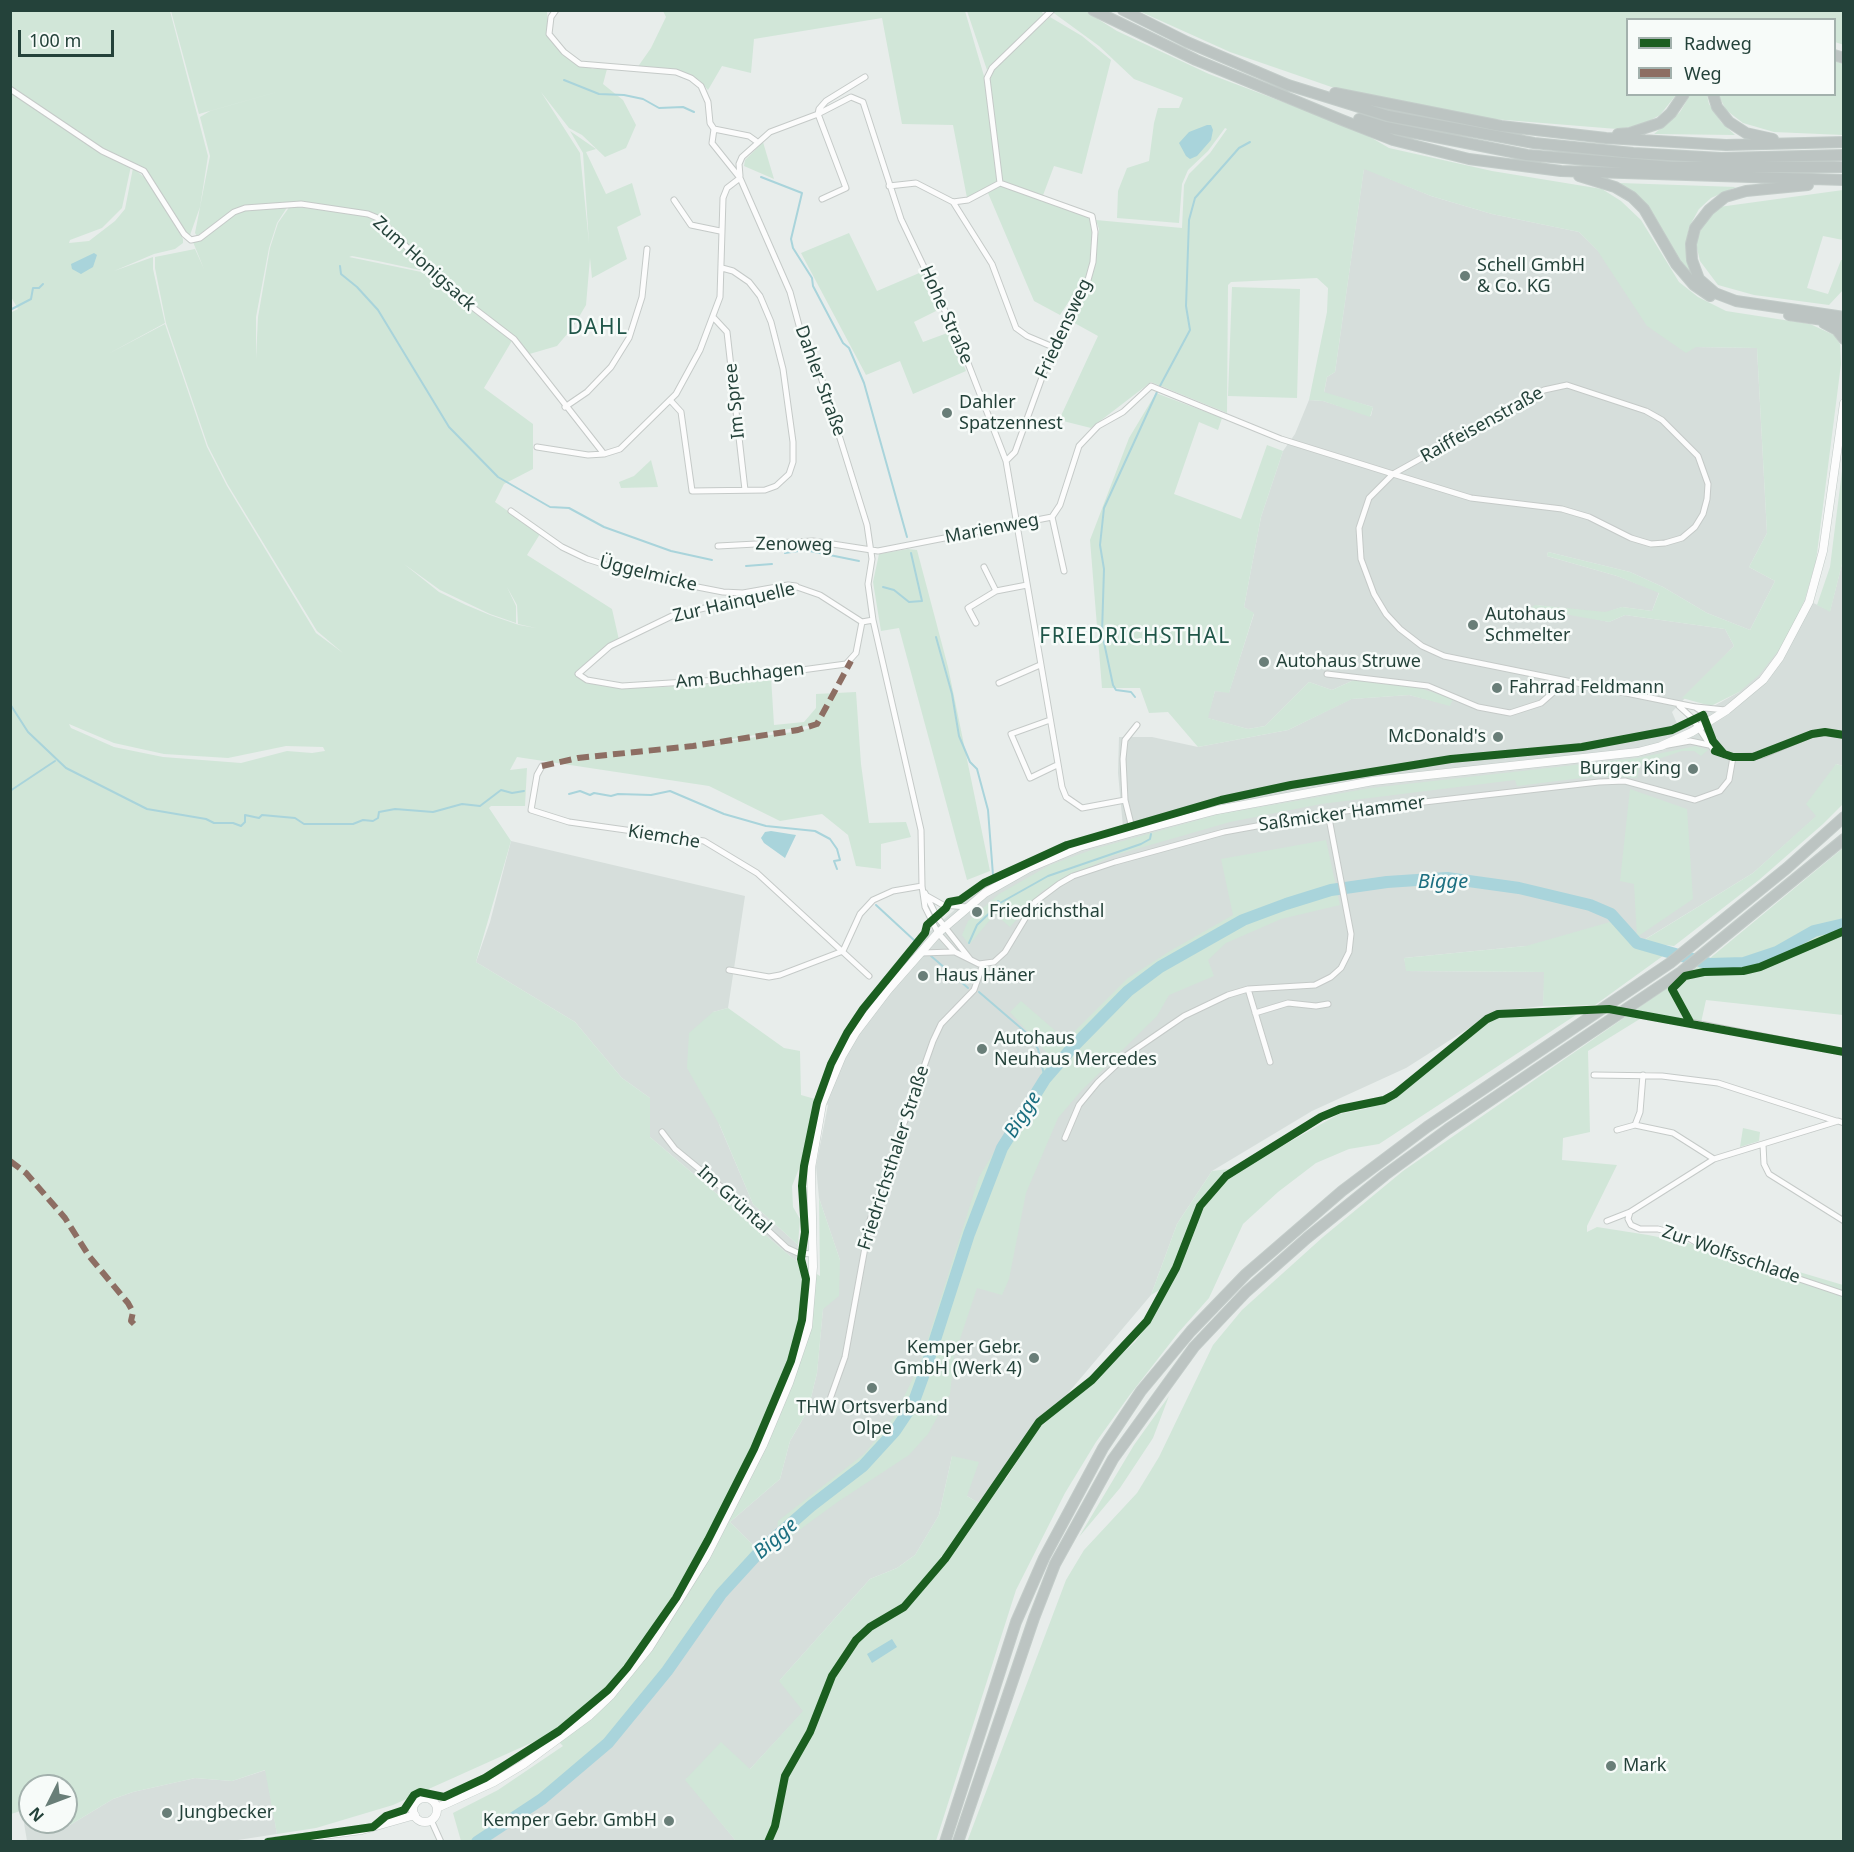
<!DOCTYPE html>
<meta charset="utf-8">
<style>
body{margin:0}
#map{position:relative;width:1854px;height:1852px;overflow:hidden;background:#e8edeb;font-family:"Noto Sans",sans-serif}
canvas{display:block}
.frame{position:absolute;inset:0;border:12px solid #24423a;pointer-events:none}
.legend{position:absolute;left:1626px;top:18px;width:210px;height:78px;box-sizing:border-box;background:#f7fbf9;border:2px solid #a3b1ad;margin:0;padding:8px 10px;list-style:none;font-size:18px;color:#24423a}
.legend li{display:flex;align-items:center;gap:12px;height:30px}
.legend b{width:30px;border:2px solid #a3b1ad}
.north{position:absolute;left:18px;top:1774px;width:60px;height:60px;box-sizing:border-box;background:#f7fbf9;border:2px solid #a3b1ad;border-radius:50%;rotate:228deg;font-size:16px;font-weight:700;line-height:24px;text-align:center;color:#24423a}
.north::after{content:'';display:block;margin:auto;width:21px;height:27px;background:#697e78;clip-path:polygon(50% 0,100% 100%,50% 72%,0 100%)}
.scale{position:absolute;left:18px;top:30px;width:96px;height:27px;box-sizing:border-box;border:3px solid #24423a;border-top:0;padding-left:8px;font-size:18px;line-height:21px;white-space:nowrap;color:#24423a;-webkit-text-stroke:4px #f7fbf9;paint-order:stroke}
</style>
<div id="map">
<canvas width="1854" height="1852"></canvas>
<div class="frame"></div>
<ul class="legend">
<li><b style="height:8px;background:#1b5e20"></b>Radweg</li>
<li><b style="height:8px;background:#8d6e63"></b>Weg</li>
</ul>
<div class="north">N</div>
<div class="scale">100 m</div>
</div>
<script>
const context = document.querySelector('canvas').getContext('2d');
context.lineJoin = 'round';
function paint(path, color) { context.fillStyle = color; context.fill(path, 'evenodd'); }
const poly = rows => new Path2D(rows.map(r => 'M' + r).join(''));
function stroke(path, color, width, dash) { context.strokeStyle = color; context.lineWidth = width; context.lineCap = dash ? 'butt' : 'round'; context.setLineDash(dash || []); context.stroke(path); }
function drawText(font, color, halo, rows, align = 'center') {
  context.font = font + ' "Noto Sans",sans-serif'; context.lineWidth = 5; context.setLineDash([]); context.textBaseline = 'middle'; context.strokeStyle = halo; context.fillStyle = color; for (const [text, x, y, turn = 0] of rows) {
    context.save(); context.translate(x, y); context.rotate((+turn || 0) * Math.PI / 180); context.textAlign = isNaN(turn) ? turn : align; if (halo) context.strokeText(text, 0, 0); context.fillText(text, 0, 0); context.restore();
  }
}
paint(poly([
 [1364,168,1431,196,1492,214,1579,232,1696,347,1757,348,1767,533,1749,567,1775,581,1750,630,1707,613,1663,587,1630,572,1548,552,1547,556,1617,576,1659,592,1652,611,1622,607,1605,613,1535,605,1609,622,1625,615,1725,629,1734,646,1672,712,1678,726,1739,692,1786,641,1805,599,1830,611,1843,560,1843,766,1836,764,1817,816,1753,873,1634,946,1526,946,1404,958,1407,971,1545,972,1543,1006,1496,1011,1406,1068,1312,1111,1212,1171,1177,1224,1151,1295,1036,1431,984,1506,967,1496,952,1456,939,1515,915,1555,897,1568,870,1579,780,1680,804,1711,750,1769,686,1779,736,1841,487,1842,539,1807,605,1751,757,1549,730,1522,780,1479,790,1441,808,1410,817,1373,823,1309,840,1260,819,1198,816,1166,828,1105,815,1099,831,1056,866,1004,927,934,975,892,1059,845,1123,827,1118,773,1119,737,1152,737,1198,747,1288,730,1351,699,1409,695,1450,705,1354,680,1332,690,1309,682,1265,726,1248,729,1207,718,1215,691,1229,692,1254,614,1244,607,1261,517,1283,451,1295,434,1309,400,1323,401,1371,416,1373,407,1324,393,1327,377,1335,372],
 [511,841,745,896,728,1008,713,1012,719,1124,753,1204,798,1245,796,1261,650,1137,650,1098,622,1078,575,1022,476,962,490,922],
 [266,1770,277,1834,225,1842,27,1841,22,1811,30,1808,30,1822,63,1822,65,1826,70,1825,113,1799,133,1792,195,1778,232,1781]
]), '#d6dedb');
paint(poly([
 [1843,10,1844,45,1835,42,1834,20,1628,20,1628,94,1676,95,1660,115,1642,125,1617,129,1493,119,1346,92,1230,52,1139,11],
 [11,11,170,11,208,156,200,207,190,235,185,233,152,178,144,169,131,166,122,208,102,228,70,240,69,243,89,241,115,221,125,209,133,168,150,182,183,239,183,243,175,249,154,254,114,271,153,257,153,269,165,323,108,354,165,324,207,447,227,486,316,633,343,653,317,631,228,485,208,446,166,323,155,268,155,257,195,249,204,269,193,242,235,213,246,209,288,206,277,223,269,248,256,317,256,359,258,317,270,248,278,223,290,206,368,216,379,221,429,272,378,261,352,256,349,257,431,274,461,302,513,339,484,388,533,424,533,469,504,484,495,502,540,534,527,555,612,609,619,640,577,674,622,688,665,687,771,677,774,725,804,722,816,708,816,694,856,692,861,764,869,823,906,822,911,837,881,844,881,869,856,866,848,835,822,814,780,821,709,786,517,757,510,770,527,768,525,806,491,806,489,808,511,841,476,962,575,1022,622,1078,650,1098,650,1137,796,1261,820,1276,819,1198,840,1260,839,1296,823,1309,817,1373,808,1410,790,1441,780,1479,730,1522,757,1549,605,1751,539,1807,487,1841,461,1841,453,1813,498,1790,563,1746,551,1734,393,1805,316,1828,277,1834,265,1770,232,1781,195,1778,133,1792,113,1799,70,1825,66,1819,66,1786,30,1786,30,1808,11,1814,10,313,18,309,10,295],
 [404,564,440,590,490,614,516,623,516,606,507,587,517,605,518,624,536,628,519,625,490,615,466,605,439,592],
 [69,724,114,743,164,754,228,758,286,746,323,747,325,751,312,753,287,751,241,763,163,757,114,747,71,728],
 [812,725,813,727,800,731,698,745],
 [171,11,547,11,548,35,572,61,593,69,607,69,603,84,623,100,636,125,626,148,605,157,582,135,569,128,541,92,580,153,589,243,583,153,570,131,596,149,586,152,606,194,632,183,641,215,617,227,627,259,592,278,590,258,586,305,573,327,557,346,526,355,514,338,461,300,380,218,301,203,244,207,197,236,195,233,210,156,200,117,210,111,298,86,199,114],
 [663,11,965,11,984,76,998,182,967,198,953,125,902,124,882,18,754,39,751,73,722,66,708,90,699,80,685,73,637,68,651,48,666,17],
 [967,11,1041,11,1044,15,987,70],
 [1051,11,1085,11,1117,31,1209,74,1360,131,1389,148,1492,171,1602,189,1621,201,1641,220,1679,282,1698,297,1726,311,1810,324,1834,335,1840,344,1841,364,1816,561,1805,599,1786,641,1759,675,1739,692,1711,706,1682,698,1734,646,1725,629,1625,615,1609,622,1530,608,1535,605,1605,612,1622,607,1652,611,1659,593,1617,576,1547,556,1548,552,1630,572,1663,587,1707,613,1750,630,1775,581,1749,567,1767,533,1757,348,1696,347,1686,353,1647,326,1597,250,1579,232,1492,214,1431,196,1364,169,1335,372,1327,377,1324,392,1373,407,1370,417,1323,401,1309,400,1327,312,1328,288,1317,278,1231,282,1228,285,1227,413,1151,382,1091,428,1059,420,1098,336,1069,320,1083,293,1094,257,1099,229,1096,220,1182,228,1184,185,1189,174,1210,153,1227,129,1225,128,1208,151,1188,170,1182,184,1179,223,1117,218,1118,191,1127,168,1149,161,1154,123,1158,108,1179,108,1183,98,1134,79,1099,46],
 [1050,17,1082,36,1111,60,1082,174,1054,166,1042,198,1002,182,988,78,993,68],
 [1835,61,1843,64,1843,135,1774,132,1743,123,1726,110,1719,96,1834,94],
 [1707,95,1709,104,1721,122,1735,135,1654,134,1680,112,1690,95],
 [763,142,774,179,744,166,745,160],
 [1620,183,1736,187,1711,198,1699,209,1689,227,1686,245,1692,276,1683,268,1654,217],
 [1001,185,1090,218,1094,232,1092,262,1087,279,1078,297,1073,295,1060,315,1034,301,988,193],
 [1843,190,1843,240,1823,236,1807,288,1828,294,1841,260,1843,260,1843,290,1829,305,1754,295,1718,285,1700,261,1696,244,1702,225,1719,207],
 [849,233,877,291,924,271,940,309,914,322,923,342,950,332,966,371,913,394,900,361,866,375,801,253],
 [1232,287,1300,289,1297,398,1228,396],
 [1156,393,1222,418,1218,430,1199,422,1174,494,1241,519,1267,445,1283,451,1261,517,1244,607,1254,613,1229,693,1215,691,1208,718,1248,729,1265,726,1309,682,1332,690,1354,680,1416,687,1453,699,1450,706,1409,695,1352,699,1288,730,1198,747,1168,712,1149,713,1140,688,1102,688,1090,540,1129,438],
 [651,460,658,487,621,488,619,482,634,476],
 [1843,463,1843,560,1830,612,1817,605,1830,567],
 [908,549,917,550,948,667,990,871,967,880,899,628,881,631,873,582,879,554],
 [1696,746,1708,750,1701,756,1694,751,1682,751,1640,765,1637,778,1598,776,1517,786,1515,780,1321,804,1230,822,1112,856,1042,891,1010,927,995,914,969,945,962,935,968,921,999,894,1050,865,1094,849,1220,814,1371,788,1637,758],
 [1836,764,1843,766,1843,804,1823,824,1759,880,1674,946,1641,942,1753,873,1816,816,1806,804],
 [1630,789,1687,809,1693,899,1637,937,1634,884,1620,881],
 [1326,840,1340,905,1281,919,1226,943,1208,960,1214,976,1169,995,1157,1016,1081,1091,1058,1118,1026,1193,1009,1279,1002,1295,977,1288,954,1357,950,1394,928,1434,909,1455,839,1501,776,1547,778,1521,864,1454,894,1417,920,1364,979,1177,1041,1074,1046,1052,1010,1012,1021,1001,1066,1040,1128,978,1170,951,1233,915,1221,859],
 [1843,848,1843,1015,1706,1000,1700,1027,1643,1017,1588,1051,1590,1132,1563,1138,1562,1160,1617,1165,1587,1226,1587,1232,1597,1227,1648,1235,1688,1243,1779,1273,1759,1260,1843,1285,1843,1841,967,1842,1066,1580,1084,1550,1137,1493,1159,1457,1213,1345,1242,1310,1323,1237,1403,1171,1709,959],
 [1610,922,1634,946,1667,953,1595,1005,1543,1006,1544,972,1406,971,1404,958,1526,946],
 [728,1008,784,1048,800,1051,801,1095,815,1099,800,1166,792,1186,793,1207,800,1219,798,1245,753,1204,720,1126,687,1068,689,1033,713,1012],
 [1579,1013,1379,1144,1349,1149,1316,1163,1278,1192,1243,1224,1209,1298,1178,1333,1129,1396,1096,1442,1065,1493,1016,1590,936,1841,736,1841,685,1780,721,1742,750,1769,803,1711,779,1681,870,1579,897,1568,915,1555,939,1515,952,1456,979,1462,967,1496,984,1506,1002,1478,1006,1479,1036,1431,1135,1342,1151,1320,1173,1282,1151,1295,1177,1224,1212,1171,1245,1167,1339,1114,1365,1109,1392,1100,1489,1022,1500,1017],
 [1743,1128,1760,1132,1759,1141,1740,1147],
 [1169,1396,1153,1438,1120,1488,1079,1537,1134,1445]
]), '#d1e6d8');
paint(poly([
 [1207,125,1211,125,1213,130,1211,140,1197,156,1190,159,1186,156,1179,143,1189,132],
 [94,253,97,255,93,267,81,274,72,269,71,264],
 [771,831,796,835,785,858,764,843,761,838,765,832],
 [892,1639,897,1647,872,1663,867,1654]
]), '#a9d4db');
stroke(poly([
 [564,80,599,94,624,95,643,99,659,108,683,107,694,112],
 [761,177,802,193,791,239,793,248,812,278,813,286,843,343,849,348,864,383,907,537],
 [340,266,341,274,357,287,378,310,449,427,498,477,550,507,569,508,604,527,671,551,712,560],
 [10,310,31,299,33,288,39,288,43,284],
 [1160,386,1190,330,1186,306,1189,220,1195,198,1239,148,1250,142],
 [785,553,805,550,859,561],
 [746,566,772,564],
 [883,587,894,590,909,602,922,601,911,553],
 [936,637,952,694,959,736,970,762,977,769,988,810,993,875],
 [1135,697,1131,692,1116,690,1113,685,1102,633,1104,569,1100,545,1104,508,1157,392],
 [10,704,28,732,66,768,147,809,206,819,214,823,233,823,241,826,245,822,245,815,259,818,262,815,295,818,304,824,353,824,363,820,373,821,378,818,379,812,395,809,433,812,462,804,480,806,501,790,512,793,524,791],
 [10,791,55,761],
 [569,794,580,791,590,795,594,793,611,796,618,794,651,795,670,791,724,814,766,826,815,831,830,839,837,849,840,860,834,861,837,869],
 [1000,903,1048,876,1141,844,1150,839,1151,834],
 [876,905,915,941],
 [969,943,977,925,1000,903,998,901],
 [931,956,968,988],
 [979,992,1029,1035,1038,1049,1045,1079]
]), '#a9d4db', 2);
stroke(poly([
 [477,1842,542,1799,608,1743,667,1671,721,1594,763,1548,811,1506,863,1466,895,1431,913,1404,925,1371,969,1234,1002,1148,1045,1079,1071,1049,1128,991,1160,967,1243,920,1286,904,1331,890,1387,882,1447,878,1519,888,1590,905,1611,914,1637,943,1710,964,1744,963,1777,952,1814,931,1844,924]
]), '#a9d4db', 12);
const street = poly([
 [556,10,551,17,549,34,564,52,580,64,676,72,691,78,701,86,708,102,710,123,714,129,712,143,740,178,790,292,800,329,816,361,867,525,872,559,868,584,873,620,921,830,922,886,925,907,938,933,955,952,979,964,994,962,1005,952,1035,902,1059,884,1073,876,1115,862,1224,832,1328,813,1599,782,1625,781,1695,800,1720,791,1729,780,1733,757],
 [10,89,102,151,144,171,184,234,191,240,200,238,234,212,245,208,301,204,368,214,380,219,441,283,514,339,604,454,620,449,676,394,700,350,720,297,723,198,727,188,740,178],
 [714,129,749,136,756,141],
 [740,176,739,164,742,157,770,132,818,114,851,97,863,102,901,219,959,340,1006,461,1062,787,1066,797,1082,808,1125,800],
 [1000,183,1092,216,1095,232,1093,262,1088,280,1053,347,1015,452,1006,461],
 [1000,183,987,78,992,68,1052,10],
 [889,186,916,183,953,202,968,200,1000,183],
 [822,199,846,188,818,114,819,109,826,101,865,77],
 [674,200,691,225,720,231],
 [953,202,992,264,1016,328,1027,336,1053,347],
 [713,317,727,332,745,490],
 [670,400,681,412,692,491,765,490,776,486,789,474,793,462,793,442,783,369,771,322,760,296,749,282,733,271,722,268],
 [565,407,587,392,611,367,629,338,642,297,647,249],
 [537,447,588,455,604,454],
 [511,511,562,547,587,559,641,576,723,592,743,593,788,585,796,586],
 [1052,517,1064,571],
 [718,546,813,541,878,551,1052,517,1060,505,1079,446,1098,426,1123,412,1151,386,1281,439,1393,474,1544,390,1567,385,1646,411,1662,420,1698,456,1708,484,1707,499,1703,514,1695,527,1682,538,1665,543,1651,544,1631,538,1589,517,1562,509,1471,498,1393,474,1369,498,1359,528,1361,559,1374,594,1386,614,1400,629,1422,646,1444,656,1695,707,1701,711,1713,741,1724,754],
 [984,567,996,591],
 [862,622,820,595,797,587,674,615,610,646,578,674,587,680,622,686,735,679,846,664,856,653,862,622,873,620],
 [976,623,968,608,996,591,1027,585],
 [1327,674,1428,686,1478,707,1510,713,1541,703,1565,682],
 [999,683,1040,665],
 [1679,706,1691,717,1713,749,1733,757,1763,755,1812,734,1825,732,1844,735],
 [1696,707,1725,710],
 [1050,720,1011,734,1030,778,1057,765],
 [1668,745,1690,741,1709,745],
 [542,766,537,775,531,810,569,822,704,841,757,873,869,976],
 [1133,832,1125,800,1123,759,1125,740,1137,725],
 [925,893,937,917,970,959],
 [927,896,943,905,967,907],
 [843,951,860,914,873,900,893,891,922,886],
 [921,953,953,952],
 [729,970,769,977,780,975,843,951],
 [1248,989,1270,1062],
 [1255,1013,1288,1003,1316,1006,1328,1004],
 [1690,1022,1844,1052],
 [1594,1075,1662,1076,1718,1083,1836,1121],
 [1844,1123,1838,1121,1714,1159,1630,1212,1628,1219,1631,1225,1640,1229,1658,1229,1687,1237,1704,1247,1844,1294],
 [1635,1125,1640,1112,1643,1075],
 [1617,1130,1635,1125,1673,1133,1714,1159],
 [662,1132,675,1149,725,1190,787,1248,798,1253,813,1254],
 [1065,1138,1079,1105,1098,1082,1127,1055,1184,1016,1228,995,1248,989,1315,985,1331,977,1341,968,1349,952,1351,934,1328,813],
 [1763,1145,1764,1164,1769,1174,1844,1221],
 [1607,1221,1630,1212],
 [829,1402,845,1357,870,1220,933,1041,941,1024,974,990,983,964],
 [431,1820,441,1842]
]);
const secondary = poly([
 '413 1810a12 12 0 1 1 24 0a12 12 0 1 1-24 0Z',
 [437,1808,494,1782,524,1764,589,1716,611,1695,649,1648,706,1557,763,1445,789,1383,808,1327,813,1267,811,1168,822,1104,842,1056,856,1032,888,990,938,933,985,893,1029,868,1079,847,1133,832,1217,810,1373,781,1638,752,1661,746,1692,732,1727,710,1763,680,1780,657,1809,602,1823,551,1844,403],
 [268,1842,362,1830,415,1815]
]);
const highway = poly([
 [1093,10,1196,60,1342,120,1393,140,1469,159,1561,171,1844,180],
 [1123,10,1187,42,1288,85,1388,116,1534,143,1633,153,1721,158,1844,155],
 [1834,55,1844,58],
 [1335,93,1501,126,1606,138,1726,145,1844,142],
 [1713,94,1717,107,1729,122,1746,133,1773,139],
 [1359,119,1385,127,1527,155,1672,167,1844,167],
 [1618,134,1630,133,1660,123,1671,113,1684,94],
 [1579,176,1615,187,1632,197,1644,209,1676,264,1694,285,1710,296],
 [1808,185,1746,191,1725,197,1709,210,1695,228,1691,244,1692,260,1699,279,1715,293,1736,301,1844,317],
 [1789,315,1844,323],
 [1824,323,1837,330,1844,339],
 [945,1842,1016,1622,1044,1558,1103,1448,1141,1391,1191,1331,1246,1274,1342,1191,1427,1127,1670,963,1787,868,1844,817],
 [958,1842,1034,1618,1055,1564,1113,1459,1194,1347,1246,1292,1307,1238,1385,1175,1448,1129,1681,972,1844,839]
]);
stroke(street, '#c5cac8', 7);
stroke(secondary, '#c3cbc8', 9);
stroke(highway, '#c3ccc9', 12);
stroke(street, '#fcfcfc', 5);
stroke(secondary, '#fcfcfc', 8);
stroke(highway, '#bcc4c2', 10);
stroke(poly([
 [542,766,578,758,693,746,798,730,817,724,851,661],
 [10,1161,26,1173,65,1218,89,1256,128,1303,133,1312,131,1321,134,1324]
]), '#8d6e63', 6, [12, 6]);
stroke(poly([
 [1715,751,1733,757,1753,757,1812,734,1825,732,1844,735],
 [1690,1022,1672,989,1685,976,1704,972,1743,971,1760,967,1844,931],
 [268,1842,373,1827,386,1816,404,1810,414,1795,420,1792,444,1797,485,1778,559,1731,608,1690,627,1668,676,1598,708,1540,754,1449,791,1361,802,1320,806,1279,801,1259,805,1232,802,1186,804,1166,817,1103,831,1064,847,1033,863,1009,925,933,927,925,946,908,949,902,960,900,984,883,1067,845,1221,800,1291,785,1451,759,1582,747,1672,730,1703,715,1713,741,1724,754],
 [768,1842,775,1826,785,1776,810,1732,832,1676,856,1640,870,1627,904,1607,945,1559,1039,1422,1092,1380,1147,1321,1176,1268,1200,1206,1226,1176,1321,1117,1340,1109,1384,1100,1395,1094,1487,1019,1498,1014,1609,1009,1844,1052]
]), '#1b5e20', 8);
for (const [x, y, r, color] of [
 [1465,276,6,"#697e78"],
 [947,413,6,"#697e78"],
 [1473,625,6,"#697e78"],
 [1264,662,6,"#697e78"],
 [1497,688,6,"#697e78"],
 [1498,737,6,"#697e78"],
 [1693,769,6,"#697e78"],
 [977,912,6,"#697e78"],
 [923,976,6,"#697e78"],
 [982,1049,6,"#697e78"],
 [1034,1358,6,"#697e78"],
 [872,1388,6,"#697e78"],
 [1611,1766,6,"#697e78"],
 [167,1813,6,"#697e78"],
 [669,1821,6,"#697e78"]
]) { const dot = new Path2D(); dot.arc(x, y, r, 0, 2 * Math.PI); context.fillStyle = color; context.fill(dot); stroke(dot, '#f7fbf9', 2); }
drawText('18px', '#24423a', '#f7fbf9', [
 ["Zum Honigsack",424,264,42],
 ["Hohe Straße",946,315,66],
 ["Friedensweg",1064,329,-65],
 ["Dahler Straße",820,381,70],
 ["Im Spree",735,401,-96],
 ["Raiffeisenstraße",1482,425,-29],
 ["Marienweg",992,529,-11],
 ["Zenoweg",794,545,1],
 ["Üggelmicke",648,574,14],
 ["Zur Hainquelle",734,603,-13],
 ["Am Buchhagen",740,676,-6],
 ["Saßmicker Hammer",1342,814,-8],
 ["Kiemche",664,837,9],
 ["Friedrichsthaler Straße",894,1158,-72],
 ["Im Grüntal",734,1200,42],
 ["Zur Wolfsschlade",1731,1255,19]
]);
drawText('18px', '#24423a', '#f7fbf9', [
 ["Schell GmbH",1477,266],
 ["& Co. KG",1477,287],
 ["Dahler",959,403],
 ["Spatzennest",959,424],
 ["Autohaus",1485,615],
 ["Schmelter",1485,636],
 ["Autohaus Struwe",1276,662],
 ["Fahrrad Feldmann",1509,688],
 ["McDonald's",1486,737,"right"],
 ["Burger King",1681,769,"right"],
 ["Friedrichsthal",989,912],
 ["Haus Häner",935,976],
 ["Autohaus",994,1039],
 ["Neuhaus Mercedes",994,1060],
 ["Kemper Gebr.",1022,1348,"right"],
 ["GmbH (Werk 4)",1022,1369,"right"],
 ["THW Ortsverband",872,1408,"center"],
 ["Olpe",872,1429,"center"],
 ["Mark",1623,1766],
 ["Jungbecker",179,1813],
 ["Kemper Gebr. GmbH",657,1821,"right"]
], 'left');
drawText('italic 20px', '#1c6f80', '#f7fbf9', [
 ["Bigge",1443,882],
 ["Bigge",1023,1115,-58],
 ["Bigge",776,1539,-41]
]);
context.letterSpacing = '1.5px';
drawText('21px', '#1f5548', '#f7fbf9', [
 ["DAHL",598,328],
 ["FRIEDRICHSTHAL",1135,637]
]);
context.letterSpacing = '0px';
</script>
